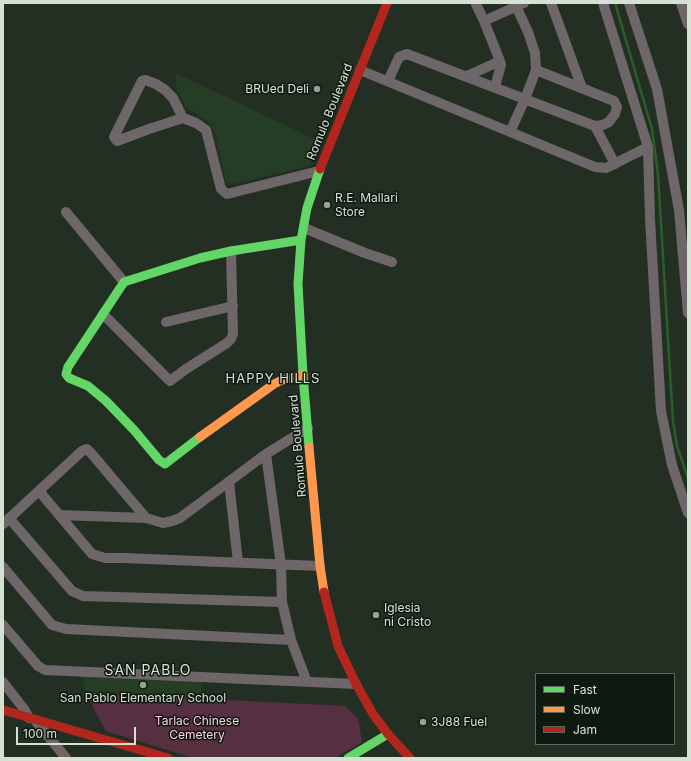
<!DOCTYPE html>
<style>
body{margin:0}
#map{position:relative;width:691px;height:761px;overflow:hidden;background:#242f24;font-family:Inter,sans-serif}
canvas{display:block}
.frame{position:absolute;inset:0;border:4px solid #d4e1d3;pointer-events:none}
.legend{position:absolute;left:535px;top:673px;width:140px;height:72px;box-sizing:border-box;background:#101910;border:1px solid #5e695e;margin:0;padding:5px 7px;list-style:none;font-size:12px;color:#d4e1d3}
.legend li{display:flex;align-items:center;gap:8px;height:20px}
.legend b{width:20px;border:1px solid #5e695e}
.scale{position:absolute;left:16px;top:727px;width:120px;height:18px;box-sizing:border-box;border:2px solid #d4e1d3;border-top:0;padding-left:5px;font-size:12px;line-height:14px;white-space:nowrap;color:#d4e1d3;-webkit-text-stroke:3px #101910;paint-order:stroke}
</style>
<div id="map">
<canvas width="691" height="761"></canvas>
<div class="frame"></div>
<ul class="legend">
<li><b style="height:5px;background:#63d668"></b>Fast</li>
<li><b style="height:5px;background:#ff974d"></b>Slow</li>
<li><b style="height:5px;background:#b3261e"></b>Jam</li>
</ul>
<div class="scale">100 m</div>
</div>
<script>
const context = document.querySelector('canvas').getContext('2d');
context.lineJoin = 'round';
function paint(path, color) { context.fillStyle = color; context.fill(path, 'evenodd'); }
const poly = rows => new Path2D(rows.map(r => 'M' + r).join(''));
function stroke(path, color, width, dash) { context.strokeStyle = color; context.lineWidth = width; context.lineCap = dash ? 'butt' : 'round'; context.setLineDash(dash || []); context.stroke(path); }
function drawText(font, color, halo, rows, align = 'center') {
  context.font = font + ' Inter,sans-serif'; context.lineWidth = 3; context.setLineDash([]); context.textBaseline = 'middle'; context.strokeStyle = halo; context.fillStyle = color; for (const [text, x, y, turn = 0] of rows) {
    context.save(); context.translate(x, y); context.rotate((+turn || 0) * Math.PI / 180); context.textAlign = isNaN(turn) ? turn : align; if (halo) context.strokeText(text, 0, 0); context.fillText(text, 0, 0); context.restore();
  }
}
paint(poly([
 [176,73,320,142,309,166,232,184,226,182,215,132,206,119,186,108,178,91,176,84],
 [82,675,202,679,201,698,85,691]
]), '#263d25');
paint(poly([
 [90,693,345,706,358,719,362,742,335,758,193,758,106,731,94,710]
]), '#562f41');
stroke(poly([
 [615,3,652,129,658,174,673,421,677,446,688,478]
]), '#295f29', 2.5);
stroke(poly([
 [551,3,582,88],
 [603,3,648,147,650,219,661,411,672,465,688,513],
 [629,3,657,89,679,210,688,313],
 [681,3,688,24],
 [476,4,484,21],
 [360,70,595,167,606,168,648,147],
 [467,76,500,61],
 [388,81,399,57,407,54,595,126,603,125,609,122,615,114,617,107,614,101,536,70],
 [495,87,501,65,500,61,484,21,524,3],
 [183,118,173,98,165,90,156,84,145,80,142,81,114,137,117,141,149,129,183,118,196,123,206,130,221,189,227,194,319,171],
 [595,126,615,164],
 [510,132,525,99,536,70,535,53,528,32,516,6],
 [66,212,124,282],
 [304,228,365,253,392,262],
 [103,314,170,381,186,369,227,343,231,339,233,334,231,251],
 [166,322,233,306],
 [266,454,281,565,282,602,291,640,307,682],
 [229,482,238,562],
 [39,491,92,554,105,558,124,558,320,566],
 [59,515,146,518,163,523,172,521,180,518,266,454,308,428],
 [9,518,72,591,83,596,282,602],
 [3,524,82,451,87,449,91,453,146,518],
 [3,567,52,625,66,629,291,640],
 [3,625,38,666,45,670,356,684],
 [3,682,24,709,29,718],
 [35,720,66,758]
]), '#6f6669', 10);
stroke(poly([
 [200,437,165,464,159,460,134,430,106,401,88,386,69,378,66,374,68,367,124,282,200,258,231,251,301,240],
 [309,447,303,375,298,284,301,240,307,208,320,169],
 [348,758,388,734]
]), '#63d668', 9);
stroke(poly([
 [200,437,274,384,282,380,303,375],
 [309,447,320,566,324,592]
]), '#ff974d', 9);
stroke(poly([
 [320,169,387,3],
 [324,592,338,646,356,684,373,714,388,734,410,758],
 [3,710,168,758]
]), '#b3261e', 9);
for (const [x, y, r, color] of [
 [317,89,4,"#96a396"],
 [327,205,4,"#96a396"],
 [376,615,4,"#96a396"],
 [143,685,4,"#96a396"],
 [423,722,4,"#96a396"]
]) { const dot = new Path2D(); dot.arc(x, y, r, 0, 2 * Math.PI); context.fillStyle = color; context.fill(dot); stroke(dot, '#101910', 1.5); }
drawText('12px', '#d4e1d3', '#101910', [
 ["BRUed Deli",309,89,"right"],
 ["R.E. Mallari",335,198],
 ["Store",335,212],
 ["Iglesia",384,608],
 ["ni Cristo",384,622],
 ["San Pablo Elementary School",143,698,"center"],
 ["3J88 Fuel",431,722]
], 'left');
drawText('12px', '#d4e1d3', '#101910', [
 ["Romulo Boulevard",330,112,-68],
 ["Romulo Boulevard",298,446,-95]
]);
drawText('12px', '#fbcee2', '#101910', [
 ["Tarlac Chinese",197,721],
 ["Cemetery",197,735]
]);
context.letterSpacing = '1px';
drawText('13px', '#d4e1d3', '#101910', [
 ["HAPPY HILLS",273,379]
]);
context.letterSpacing = '0px';
context.letterSpacing = '1px';
drawText('14px', '#d4e1d3', '#101910', [
 ["SAN PABLO",148,671]
]);
context.letterSpacing = '0px';
</script>
